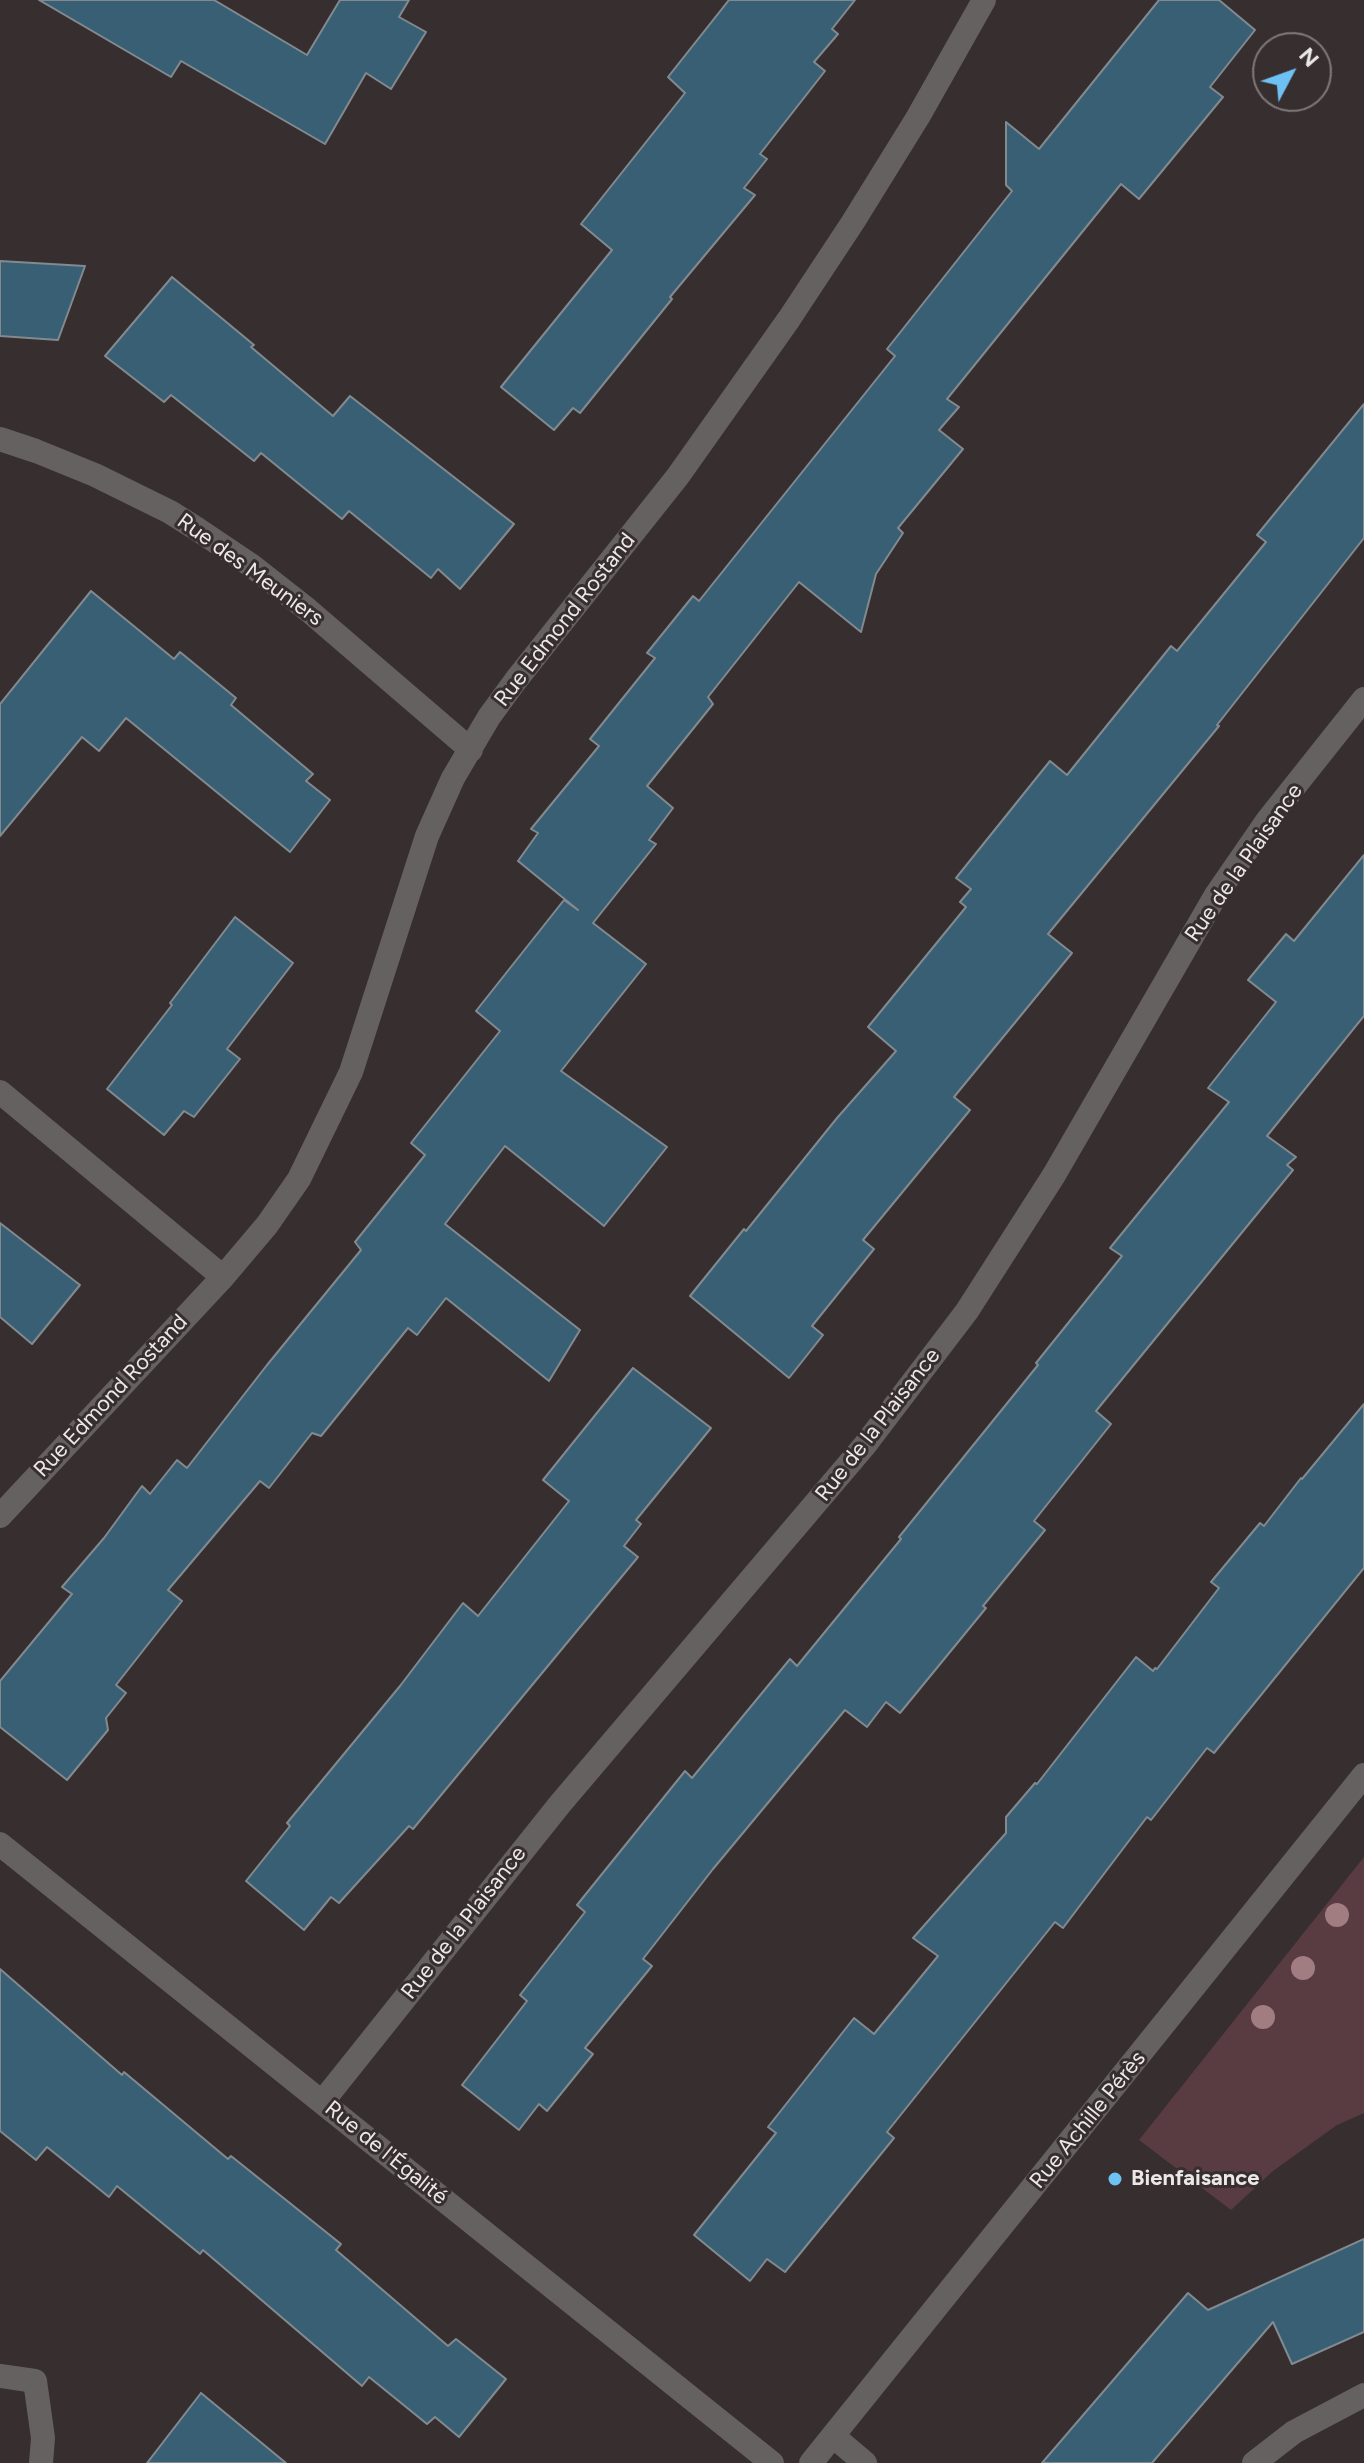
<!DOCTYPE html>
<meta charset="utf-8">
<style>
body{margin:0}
#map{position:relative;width:1364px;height:2463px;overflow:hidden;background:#362e2f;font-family:Figtree,sans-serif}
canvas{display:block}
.north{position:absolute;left:1252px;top:32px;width:80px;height:80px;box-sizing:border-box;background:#362e2f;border:2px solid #7f7879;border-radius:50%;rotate:49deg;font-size:22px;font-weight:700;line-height:32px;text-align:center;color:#ede8e8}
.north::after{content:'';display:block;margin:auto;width:28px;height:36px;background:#6dc2f3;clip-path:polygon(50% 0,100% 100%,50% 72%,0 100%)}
</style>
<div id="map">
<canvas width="1364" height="2463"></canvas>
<div class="north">N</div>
</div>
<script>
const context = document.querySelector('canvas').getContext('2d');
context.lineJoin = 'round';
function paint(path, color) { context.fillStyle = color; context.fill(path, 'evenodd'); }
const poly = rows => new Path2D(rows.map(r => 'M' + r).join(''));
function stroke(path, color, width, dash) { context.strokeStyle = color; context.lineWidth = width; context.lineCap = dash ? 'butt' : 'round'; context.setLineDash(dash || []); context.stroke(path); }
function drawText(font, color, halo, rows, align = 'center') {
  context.font = font + ' Figtree,sans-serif'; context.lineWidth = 6; context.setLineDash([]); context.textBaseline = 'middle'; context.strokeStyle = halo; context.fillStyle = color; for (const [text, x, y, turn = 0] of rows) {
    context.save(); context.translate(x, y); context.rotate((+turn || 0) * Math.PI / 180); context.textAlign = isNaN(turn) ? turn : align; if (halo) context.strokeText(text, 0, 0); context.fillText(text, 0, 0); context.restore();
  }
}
paint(poly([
 [1364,1857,1364,2113,1337,2125,1273,2171,1231,2210,1139,2140]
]), '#593c41');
const building = poly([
 [39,0,214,0,307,55,340,0,409,0,399,17,426,32,391,89,366,73,325,144,181,61,171,77,39,0],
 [729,0,855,0,832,29,838,34,814,62,825,71,760,154,767,159,744,188,755,195,670,297,672,299,580,413,573,408,554,430,501,387,612,250,581,224,685,93,668,77,729,0],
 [1159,0,1219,0,1255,30,1210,87,1223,97,1139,199,1121,184,947,399,959,407,939,430,963,449,898,528,903,533,876,574,861,632,799,582,708,697,713,704,647,786,673,808,649,840,656,844,593,923,646,964,561,1071,667,1147,604,1226,505,1146,445,1224,580,1330,549,1381,446,1298,417,1335,408,1328,321,1436,312,1433,269,1488,260,1481,168,1590,182,1601,116,1685,126,1693,106,1718,108,1730,67,1780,0,1727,0,1681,72,1594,62,1587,104,1538,142,1486,150,1494,177,1460,187,1468,267,1365,361,1250,355,1242,425,1155,411,1143,500,1031,476,1011,564,900,578,910,518,861,538,833,531,829,599,746,590,739,655,658,647,653,693,596,699,601,895,356,887,349,1012,191,1006,185,1006,122,1039,149,1159,0],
 [0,261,85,266,58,340,0,336,0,261],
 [172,277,254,345,251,347,333,416,350,396,514,524,460,589,438,569,431,578,349,511,342,519,261,453,254,461,171,395,164,402,105,356,172,277],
 [1364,404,1364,538,1217,725,1219,726,1048,934,1072,953,954,1097,970,1110,863,1240,874,1249,812,1326,823,1335,789,1378,690,1296,744,1229,746,1231,837,1118,896,1051,868,1027,966,907,960,902,971,889,956,878,1050,761,1067,775,1171,646,1177,651,1266,542,1257,535,1364,404],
 [91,591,174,659,180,652,236,698,231,705,313,774,306,781,330,800,290,852,126,718,99,751,82,737,0,836,0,704,91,591],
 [1364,855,1364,1016,1267,1136,1296,1157,1287,1165,1293,1170,1096,1411,1111,1424,1034,1521,1045,1530,983,1606,986,1608,900,1713,886,1702,867,1727,845,1710,713,1869,643,1959,652,1966,585,2048,593,2054,547,2111,539,2104,519,2130,462,2085,527,2001,520,1995,585,1912,577,1905,685,1771,692,1778,790,1659,797,1666,901,1539,899,1537,1038,1365,1036,1363,1122,1256,1110,1248,1229,1102,1208,1088,1276,1002,1248,980,1286,934,1294,941,1364,855],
 [235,917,293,963,227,1049,240,1059,194,1117,184,1111,164,1135,107,1089,172,1005,170,1003,235,917],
 [0,1223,80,1285,32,1344,0,1317,0,1223],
 [633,1368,711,1428,636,1520,641,1524,624,1546,638,1557,413,1829,409,1826,339,1903,331,1897,304,1930,246,1881,290,1826,287,1823,400,1686,463,1603,478,1616,569,1501,543,1480,633,1368],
 [1364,1404,1364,1568,1214,1753,1207,1748,1151,1820,1147,1817,1063,1928,1055,1922,887,2132,894,2138,785,2272,767,2259,750,2281,694,2235,776,2133,768,2127,854,2018,874,2034,938,1956,913,1938,1006,1833,1006,1817,1035,1783,1037,1784,1136,1657,1153,1671,1155,1668,1157,1669,1219,1588,1211,1582,1260,1523,1264,1526,1301,1478,1302,1479,1364,1404],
 [0,1969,122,2075,124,2072,228,2159,231,2156,341,2244,336,2250,448,2346,456,2339,506,2379,459,2437,435,2417,427,2424,369,2377,362,2386,203,2250,200,2254,117,2186,109,2197,47,2147,36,2160,0,2131,0,1969],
 [1364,2239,1364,2332,1292,2364,1273,2322,1152,2463,1042,2463,1188,2293,1208,2310,1364,2239],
 [201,2393,286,2463,147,2463,201,2393]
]);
paint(building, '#395f75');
stroke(building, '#828a8f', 2);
stroke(poly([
 [0,439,36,451,95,475,170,512,197,529,252,566,308,610,471,750],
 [0,1092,223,1277],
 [0,1516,223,1277,267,1225,299,1179,351,1072,427,836,453,778,489,717,516,680,678,476,789,319,853,222,918,117,984,0],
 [0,1844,772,2463],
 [323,2101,560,1804,865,1445,967,1311,1054,1175,1216,895,1267,821,1364,699],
 [0,2376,35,2381,43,2438,41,2463],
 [833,2436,865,2463],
 [811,2463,1364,1775],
 [1254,2463,1294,2432,1364,2395]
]), '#656161', 24);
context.fillStyle = '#a17d82';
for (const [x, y] of [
 [1337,1915],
 [1303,1968],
 [1263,2017]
]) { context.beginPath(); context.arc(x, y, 12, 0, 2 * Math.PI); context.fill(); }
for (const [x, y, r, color] of [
 [1115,2179,8,"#6dc2f3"]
]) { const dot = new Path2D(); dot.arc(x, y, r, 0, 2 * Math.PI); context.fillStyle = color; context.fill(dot); stroke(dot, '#362e2f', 3); }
drawText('22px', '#ede8e8', '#362e2f', [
 ["Rue des Meuniers",250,570,36],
 ["Rue Edmond Rostand",565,620,-52],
 ["Rue de la Plaisance",1244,863,-55],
 ["Rue Edmond Rostand",111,1396,-47],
 ["Rue de la Plaisance",878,1425,-52],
 ["Rue de la Plaisance",464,1923,-52],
 ["Rue Achille Pérès",1088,2120,-51],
 ["Rue de l'Égalité",386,2153,39]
]);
drawText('bold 22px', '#ede8e8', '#362e2f', [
 ["Bienfaisance",1131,2179]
], 'left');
</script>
